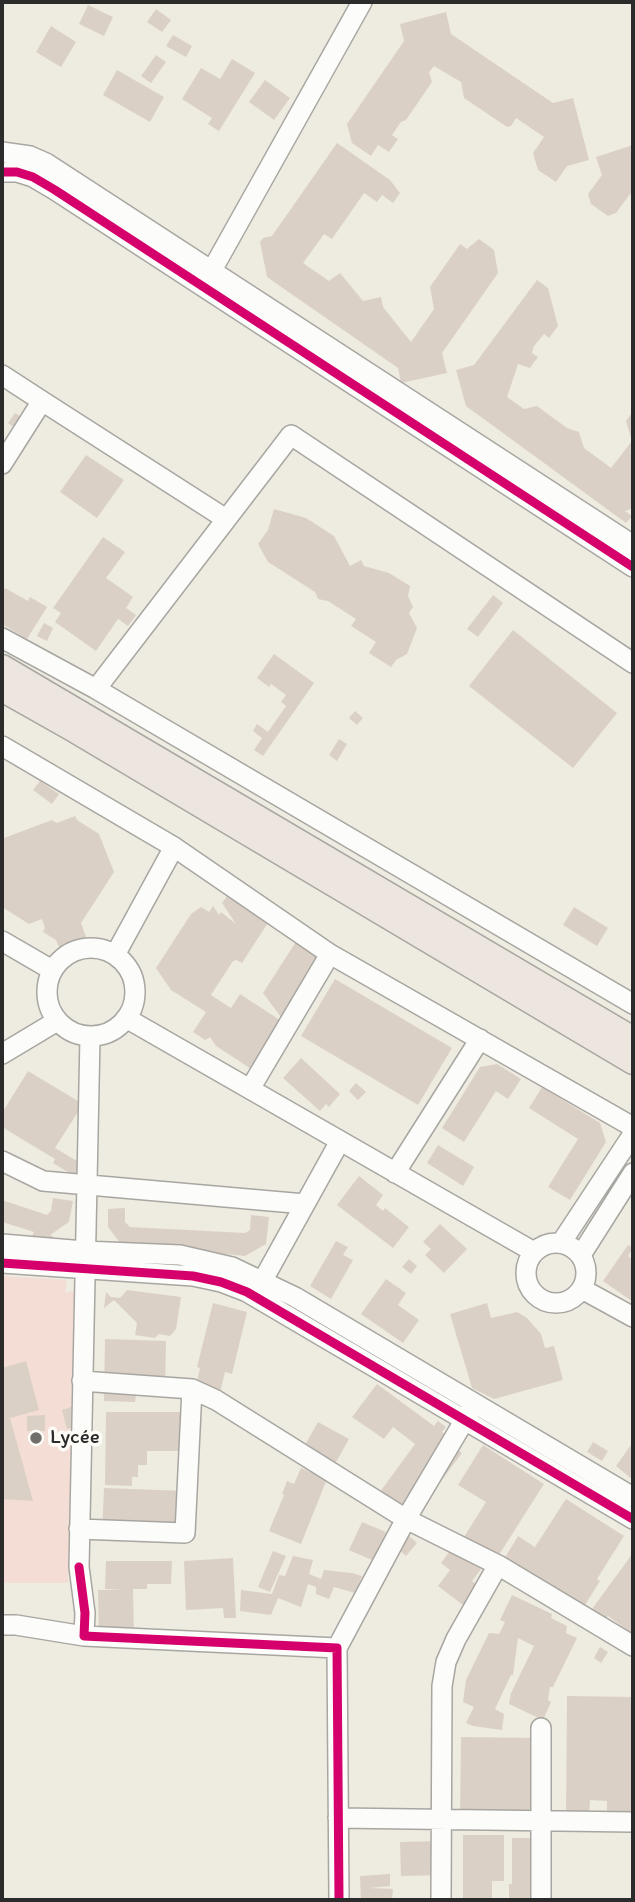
<!DOCTYPE html>
<meta charset="utf-8">
<style>
body{margin:0}
#map{position:relative;width:635px;height:1902px;overflow:hidden;background:#eeebe1;font-family:Itim,sans-serif}
canvas{display:block}
.frame{position:absolute;inset:0;border:4px solid #2b2b2b;pointer-events:none}
</style>
<div id="map">
<canvas width="635" height="1902"></canvas>
<div class="frame"></div>
</div>
<script>
const context = document.querySelector('canvas').getContext('2d');
context.lineJoin = 'round';
function paint(path, color) { context.fillStyle = color; context.fill(path, 'evenodd'); }
const poly = rows => new Path2D(rows.map(r => 'M' + r).join(''));
function stroke(path, color, width, dash) { context.strokeStyle = color; context.lineWidth = width; context.lineCap = dash ? 'butt' : 'round'; context.setLineDash(dash || []); context.stroke(path); }
function drawText(font, color, halo, rows, align = 'center') {
  context.font = font + ' Itim,sans-serif'; context.lineWidth = 7; context.setLineDash([]); context.textBaseline = 'middle'; context.strokeStyle = halo; context.fillStyle = color; for (const [text, x, y, turn = 0] of rows) {
    context.save(); context.translate(x, y); context.rotate((+turn || 0) * Math.PI / 180); context.textAlign = isNaN(turn) ? turn : align; if (halo) context.strokeText(text, 0, 0); context.fillText(text, 0, 0); context.restore();
  }
}
paint(poly([
 [2,1276,67,1280,65,1293,74,1291,68,1583,2,1583]
]), '#f3ddd4');
paint(poly([
 [88,5,113,17,104,36,79,24],
 [156,9,171,20,162,32,147,22],
 [446,12,451,34,553,103,573,98,589,160,567,166,556,182,538,170,533,153,544,137,516,118,511,126,507,127,464,98,461,82,434,66,429,72,432,82,406,120,401,122,392,135,398,139,389,152,378,145,371,156,352,143,347,124,404,41,400,24],
 [51,26,76,42,61,67,36,52],
 [173,35,192,46,186,57,166,46],
 [156,55,166,62,151,83,141,76],
 [232,59,255,73,219,131,208,124,212,118,182,99,201,68,220,79],
 [117,70,164,97,150,122,103,95],
 [265,80,290,98,274,120,249,102],
 [337,143,390,180,400,193,393,203,382,195,377,202,364,193,332,239,324,234,303,263,329,281,340,273,363,301,381,297,383,307,411,342,434,309,430,287,460,244,467,249,479,239,494,250,498,273,442,353,447,373,401,383,398,368,267,277,260,242,263,238,272,236],
 [633,145,633,196,630,194,616,213,608,216,591,204,588,194,602,175,596,157],
 [537,280,548,288,558,326,549,338,544,334,534,346,532,353,538,357,530,368,518,364,507,397,524,409,537,406,567,428,579,432,584,448,611,468,632,441,626,421,633,411,633,508,625,511,632,516,626,523,466,406,456,370,474,365],
 [15,413,27,421,19,431,8,423],
 [86,455,124,480,97,518,60,492],
 [274,509,306,518,334,536,350,566,361,560,364,566,389,573,410,586,408,596,413,607,409,613,417,628,407,654,396,660,391,667,369,653,376,642,351,626,356,619,328,601,318,599,315,592,268,562,258,544,268,530],
 [103,537,125,552,106,578,133,597,126,608,136,615,128,626,118,619,96,651,55,622,61,613,53,608],
 [5,588,28,601,30,597,47,607,27,639,2,624,2,593],
 [493,595,503,603,478,637,467,629],
 [44,623,53,628,47,641,37,636],
 [513,630,617,713,573,768,469,686],
 [274,654,314,683,263,756,254,750,262,738,253,731,257,724,268,732,286,706,281,702,286,695,271,684,269,687,257,678],
 [355,711,363,718,357,725,349,718],
 [339,739,347,744,337,761,329,755],
 [40,781,59,794,52,804,33,790],
 [75,816,77,820,99,834,114,872,81,923,89,945,70,954,59,947,56,940,43,932,45,928,42,919,29,924,2,907,2,842,4,838,52,820,57,823],
 [230,892,271,918,242,963,236,960,233,961,211,995,231,1008,240,994,286,1024,263,993,299,937,330,956,256,1072,216,1046,210,1037,205,1040,193,1032,206,1012,171,990,156,968,191,914,201,907,209,912,213,906,219,915,221,912,236,924,222,903],
 [574,907,608,928,597,946,563,925],
 [335,979,452,1048,418,1105,301,1036],
 [301,1058,340,1094,329,1107,326,1104,320,1111,283,1078],
 [497,1064,521,1079,508,1099,496,1091,464,1142,442,1128,480,1067],
 [28,1071,83,1104,55,1148,92,1170,84,1182,53,1163,55,1159,2,1127,2,1113],
 [356,1083,366,1092,358,1100,349,1091],
 [542,1087,600,1123,606,1142,570,1200,548,1187,578,1139,529,1108],
 [438,1145,474,1167,463,1186,427,1163],
 [359,1176,383,1195,376,1205,383,1211,385,1208,409,1227,393,1248,337,1205],
 [53,1198,73,1201,69,1222,50,1235,53,1236,49,1249,21,1246,24,1235,32,1237,34,1232,2,1222,2,1200,47,1215,51,1211],
 [125,1208,125,1222,130,1227,245,1233,250,1230,251,1215,269,1217,266,1244,245,1256,121,1244,108,1227,108,1209],
 [440,1224,467,1249,444,1273,425,1255,431,1249,423,1242],
 [336,1241,348,1247,343,1255,353,1260,331,1299,310,1286],
 [628,1245,633,1248,628,1256,633,1260,633,1302,603,1281],
 [409,1259,417,1266,411,1274,402,1267],
 [386,1279,406,1293,398,1305,419,1320,403,1343,361,1314],
 [127,1290,181,1297,176,1329,170,1336,159,1334,155,1338,135,1335,137,1323,114,1300,104,1308,106,1292,111,1297,120,1298],
 [213,1303,247,1312,232,1374,225,1372,216,1408,192,1402,200,1368,197,1367],
 [487,1303,491,1318,517,1312,527,1318,541,1334,545,1348,554,1346,563,1380,494,1399,472,1388,450,1314],
 [105,1339,166,1341,165,1395,136,1395,135,1402,104,1401],
 [26,1361,39,1410,10,1418,33,1501,2,1499,2,1368],
 [377,1384,434,1426,438,1421,446,1427,442,1432,451,1439,448,1442,462,1453,414,1517,380,1492,415,1444,393,1427,384,1439,352,1417],
 [78,1405,84,1424,67,1429,62,1410],
 [106,1412,188,1412,184,1451,147,1451,147,1465,138,1465,138,1477,132,1477,132,1486,105,1485],
 [45,1415,45,1431,27,1431,27,1416],
 [318,1422,349,1439,332,1469,301,1452],
 [593,1442,608,1451,602,1461,587,1452],
 [483,1445,544,1484,497,1558,464,1537,486,1502,458,1485],
 [631,1445,633,1447,633,1480,616,1466],
 [301,1468,327,1479,301,1544,269,1531,284,1495,282,1494,287,1481,294,1484],
 [104,1488,186,1491,184,1536,102,1535],
 [566,1499,624,1536,597,1579,600,1581,580,1613,504,1559,518,1536,535,1547],
 [362,1522,386,1532,374,1561,349,1550],
 [408,1535,417,1543,406,1556,397,1548],
 [452,1548,481,1569,472,1581,478,1586,463,1605,438,1586,450,1570,441,1563],
 [273,1551,286,1556,270,1592,258,1587],
 [633,1553,633,1634,608,1616,606,1618,592,1609],
 [293,1556,313,1560,309,1574,321,1579,324,1570,352,1573,362,1576,355,1593,334,1587,329,1599,316,1594,316,1587,308,1584,301,1607,278,1598,271,1615,240,1611,241,1590,272,1594,279,1575,285,1576],
 [233,1558,236,1618,224,1618,223,1608,186,1610,184,1561],
 [106,1561,172,1561,171,1584,147,1584,147,1589,133,1589,134,1636,99,1636,98,1590,123,1590,105,1589],
 [512,1595,552,1614,551,1618,567,1626,566,1633,577,1638,553,1687,550,1687,548,1700,551,1702,543,1720,509,1704,511,1693,534,1646,518,1638,513,1675,511,1675,495,1709,504,1714,502,1730,473,1726,466,1723,474,1707,463,1702,466,1680,489,1633,499,1634,505,1622,500,1620],
 [600,1647,608,1652,601,1663,594,1658],
 [567,1696,633,1697,633,1819,607,1822,607,1801,590,1800,589,1818,566,1818],
 [461,1737,542,1738,536,1821,460,1820],
 [463,1835,504,1835,504,1881,492,1881,492,1900,463,1900],
 [512,1838,534,1838,543,1900,509,1900,509,1884,512,1884],
 [441,1841,442,1875,401,1876,400,1842],
 [390,1874,390,1886,369,1888,393,1889,392,1900,361,1900,360,1876]
]), '#dbd0c6');
const minor = poly([
 [2,152,30,156,46,163,633,545],
 [2,172,17,172,33,177,55,190,633,567],
 [211,272,362,2],
 [2,375,42,401],
 [2,464,42,401,226,519],
 [2,638,96,689,291,435,633,663],
 [96,689,633,1004],
 [2,746,174,847,330,954,633,1127],
 [2,941,52,970],
 '47 992a44 44 0 1 1 88 0a44 44 0 1 1-88 0Z',
 [115,955,174,847],
 [126,1018,534,1252],
 [90,1037,79,1567,85,1613,84,1636,337,1648,339,1900],
 [2,1054,57,1021],
 [250,1089,330,954],
 [2,1161,43,1181,305,1204],
 [395,1173,480,1039],
 '526 1273a30 30 0 1 1 60 0a30 30 0 1 1-60 0Z',
 [561,1243,633,1134],
 [2,1244,84,1251,180,1255,232,1267,295,1297,633,1497],
 [581,1255,633,1173],
 [2,1263,193,1276,221,1282,247,1292,633,1519],
 [263,1280,340,1141],
 [582,1289,633,1317],
 [82,1381,192,1389,216,1400,406,1519,498,1565,633,1646],
 [79,1529,185,1533,192,1389],
 [2,1625,16,1625,84,1636],
 [337,1648,406,1519,470,1411],
 [541,1728,541,1900],
 [338,1818,633,1822],
 [441,1900,442,1686,446,1662,456,1639,498,1565]
]);
const major = poly([
 [2,667,633,1039],
 [2,689,71,728,633,1062]
]);
stroke(minor, '#a8a6a1', 22);
stroke(major, '#a8a6a1', 27);
stroke(minor, '#fcfcfa', 19);
stroke(major, '#ede6de', 24);
stroke(poly([
 [2,172,17,172,33,177,55,190,633,567],
 [2,1263,193,1276,221,1282,247,1292,633,1519],
 [79,1567,85,1613,84,1636,337,1648,339,1900]
]), '#d6006c', 9);
for (const [x, y, r, color] of [
 [36,1438,7,"#6f6e6b"]
]) { const dot = new Path2D(); dot.arc(x, y, r, 0, 2 * Math.PI); context.fillStyle = color; context.fill(dot); stroke(dot, '#fdfcf7', 2.5); }
drawText('21px', '#2b2b2b', '#fdfcf7', [
 ["Lycée",50,1438]
], 'left');
</script>
